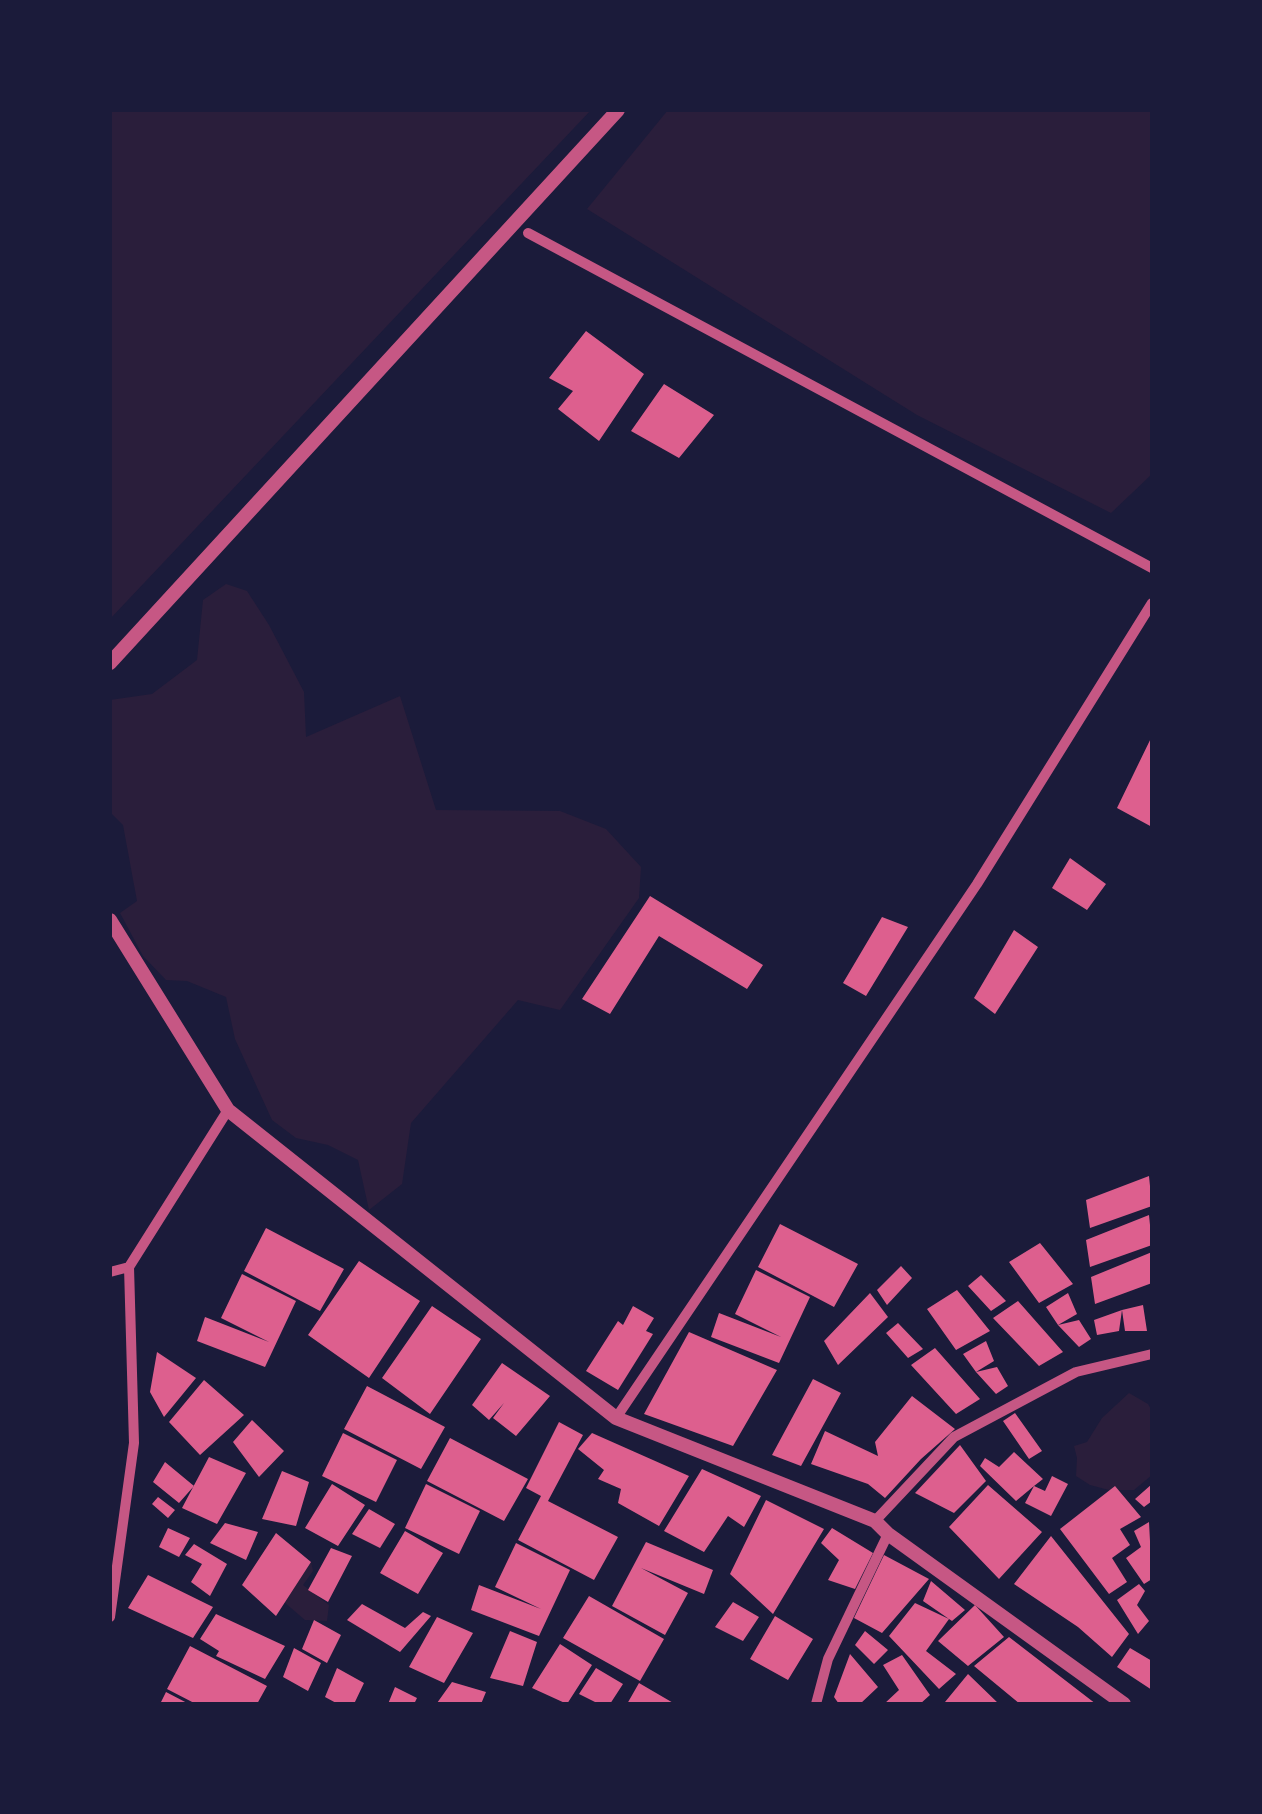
<!DOCTYPE html>
<style>
body{margin:0}
#map{position:relative;width:1262px;height:1814px;overflow:hidden;background:#1b1b3a;font-family:Montserrat,sans-serif}
canvas{display:block}
.frame{position:absolute;inset:0;border:112px solid #1b1b3a;pointer-events:none}
</style>
<div id="map">
<canvas width="1262" height="1814"></canvas>
<div class="frame"></div>
</div>
<script>
const context = document.querySelector('canvas').getContext('2d');
context.lineJoin = 'round';
function paint(path, color) { context.fillStyle = color; context.fill(path, 'evenodd'); }
const poly = rows => new Path2D(rows.map(r => 'M' + r).join(''));
function stroke(path, color, width, dash) { context.strokeStyle = color; context.lineWidth = width; context.lineCap = dash ? 'butt' : 'round'; context.setLineDash(dash || []); context.stroke(path); }
paint(poly([
 [110,110,591,110,110,619],
 [668,110,1152,110,1152,474,1111,513,917,415,587,209],
 [226,584,247,591,269,625,304,692,306,737,400,696,436,810,560,811,606,829,641,867,639,898,560,1010,518,1000,411,1123,402,1184,369,1210,358,1160,328,1145,296,1138,272,1120,235,1039,226,997,187,981,166,980,143,956,120,913,137,901,123,825,110,812,110,700,152,694,197,660,203,600],
 [1129,1393,1148,1404,1152,1411,1152,1475,1134,1490,1109,1490,1090,1485,1076,1476,1077,1458,1074,1446,1087,1442,1102,1418],
 [311,1562,313,1571,303,1585,329,1605,327,1621,305,1620,284,1602]
]), '#2a1e3b');
paint(poly([
 [586,331,644,374,599,441,558,409,573,391,549,378],
 [664,384,714,415,679,458,631,431],
 [1152,736,1152,827,1117,808],
 [1070,858,1106,884,1087,910,1052,888],
 [650,896,763,965,747,989,659,936,610,1014,582,999],
 [882,917,908,927,866,996,843,983],
 [1014,930,1038,947,995,1014,974,998],
 [1149,1176,1152,1206,1090,1228,1086,1200],
 [1149,1215,1152,1245,1090,1267,1086,1240],
 [780,1224,858,1264,834,1307,758,1267],
 [266,1228,344,1269,320,1311,244,1271],
 [1040,1243,1073,1284,1039,1303,1009,1262],
 [1152,1252,1152,1283,1095,1304,1091,1277],
 [359,1261,420,1301,369,1378,308,1335],
 [901,1266,912,1278,887,1305,877,1290],
 [756,1270,810,1297,779,1363,711,1337,719,1313,781,1337,735,1314],
 [242,1274,296,1301,265,1367,197,1341,205,1317,269,1342,221,1318],
 [981,1275,1006,1301,991,1311,968,1286],
 [957,1290,990,1331,956,1350,927,1309],
 [870,1293,888,1317,838,1365,824,1341],
 [1068,1293,1077,1314,1058,1325,1046,1307],
 [1018,1301,1063,1352,1039,1366,993,1318],
 [1143,1305,1147,1331,1125,1331,1122,1310],
 [432,1306,481,1339,430,1414,382,1378],
 [633,1306,654,1318,646,1331,653,1334,618,1390,586,1371,618,1321,623,1325],
 [1122,1310,1119,1331,1097,1335,1094,1320],
 [1079,1320,1091,1339,1079,1347,1058,1325],
 [898,1323,923,1349,908,1358,886,1333],
 [689,1332,777,1370,733,1446,644,1414],
 [986,1341,994,1361,976,1372,997,1367,1008,1386,996,1394,976,1372,963,1354],
 [935,1348,980,1399,956,1414,911,1365],
 [157,1352,196,1378,164,1417,150,1392],
 [502,1363,550,1396,516,1436,493,1418,504,1403,489,1420,472,1405],
 [813,1379,841,1393,801,1466,772,1455],
 [204,1380,244,1415,200,1455,169,1422],
 [367,1386,445,1427,421,1469,344,1429],
 [912,1396,955,1429,921,1459,885,1498,868,1484,811,1464,825,1431,878,1456,875,1442],
 [1015,1413,1042,1451,1029,1459,1003,1421],
 [252,1420,284,1451,259,1477,233,1442],
 [559,1422,583,1435,548,1501,618,1537,594,1580,518,1540,541,1496,526,1488],
 [343,1433,397,1460,376,1502,322,1476],
 [592,1433,689,1476,659,1526,618,1503,621,1489,598,1479,604,1470,578,1449],
 [450,1438,528,1479,504,1521,427,1481],
 [960,1445,986,1481,954,1513,915,1493],
 [1014,1452,1043,1479,1034,1486,1045,1491,1052,1476,1068,1484,1051,1516,1025,1503,1034,1486,1016,1501,980,1466,985,1458,999,1467],
 [209,1457,246,1473,217,1524,182,1508],
 [165,1462,194,1486,179,1503,153,1482],
 [702,1469,761,1496,744,1527,728,1516,704,1552,664,1531],
 [282,1471,309,1482,296,1526,262,1519],
 [332,1484,365,1505,338,1546,305,1528],
 [426,1484,480,1511,459,1554,405,1528],
 [1152,1484,1152,1501,1144,1507,1135,1499],
 [988,1485,1042,1532,999,1579,949,1527],
 [1115,1486,1141,1517,1120,1529,1130,1545,1112,1558,1127,1582,1109,1594,1060,1529],
 [158,1497,175,1510,168,1518,152,1504],
 [766,1500,824,1529,773,1614,730,1574],
 [369,1509,395,1524,380,1548,352,1534],
 [1149,1522,1152,1579,1144,1584,1126,1558,1141,1547,1134,1531],
 [225,1523,258,1532,246,1560,210,1543],
 [168,1528,190,1538,179,1557,159,1547],
 [832,1528,873,1553,855,1589,828,1580,839,1560,821,1543],
 [405,1531,443,1553,418,1594,380,1573],
 [276,1533,311,1562,276,1616,242,1585],
 [1051,1536,1129,1634,1112,1657,1078,1627,1014,1584],
 [646,1542,713,1570,704,1594,641,1568,688,1593,665,1635,612,1606],
 [516,1543,570,1570,539,1636,471,1610,479,1585,541,1609,495,1587],
 [194,1544,227,1564,210,1596,191,1582,202,1564,185,1555],
 [331,1548,352,1556,328,1602,308,1590],
 [884,1555,929,1579,882,1633,854,1618],
 [148,1575,213,1607,193,1638,128,1608],
 [931,1581,965,1610,952,1621,949,1619,926,1651,956,1674,939,1689,889,1636,915,1603,949,1619,923,1601],
 [1139,1584,1145,1591,1137,1605,1149,1621,1138,1634,1117,1600],
 [589,1596,664,1639,640,1681,563,1638],
 [733,1602,759,1617,743,1641,715,1627],
 [362,1604,405,1628,423,1612,431,1616,400,1652,347,1620],
 [975,1605,1004,1637,968,1666,938,1641],
 [216,1614,285,1646,265,1679,216,1656,219,1651,200,1639],
 [775,1616,813,1639,788,1680,750,1659],
 [437,1617,473,1633,444,1683,409,1667],
 [314,1620,341,1635,327,1663,302,1649],
 [510,1631,537,1642,523,1686,490,1678],
 [865,1631,888,1650,874,1664,855,1645],
 [1009,1637,1096,1704,1020,1704,974,1666],
 [560,1644,592,1665,567,1704,532,1688],
 [190,1646,267,1686,257,1704,196,1704,167,1689],
 [294,1648,321,1663,308,1691,283,1677],
 [1130,1648,1152,1661,1152,1690,1117,1667],
 [850,1654,878,1687,860,1704,839,1704,834,1697],
 [902,1655,930,1695,920,1704,884,1704,899,1690,883,1665],
 [337,1668,364,1683,354,1704,338,1704,325,1697],
 [596,1668,623,1684,610,1704,599,1704,579,1694],
 [968,1674,999,1704,945,1702],
 [452,1682,486,1692,481,1704,437,1703],
 [639,1683,675,1704,627,1704],
 [395,1687,417,1698,414,1704,388,1704],
 [166,1692,189,1704,160,1704]
]), '#dd5f8e');
stroke(poly([
 [528,233,1152,568],
 [110,1272,129,1267],
 [616,1418,977,884,1152,603],
 [875,1521,954,1437,1076,1372,1152,1354],
 [110,1617,134,1443,129,1267,228,1110],
 [816,1704,828,1659,888,1534]
]), '#c65784', 10);
stroke(poly([
 [110,663,618,110],
 [110,920,228,1110,616,1418,875,1521,888,1534,1124,1704]
]), '#c65784', 14);
</script>
